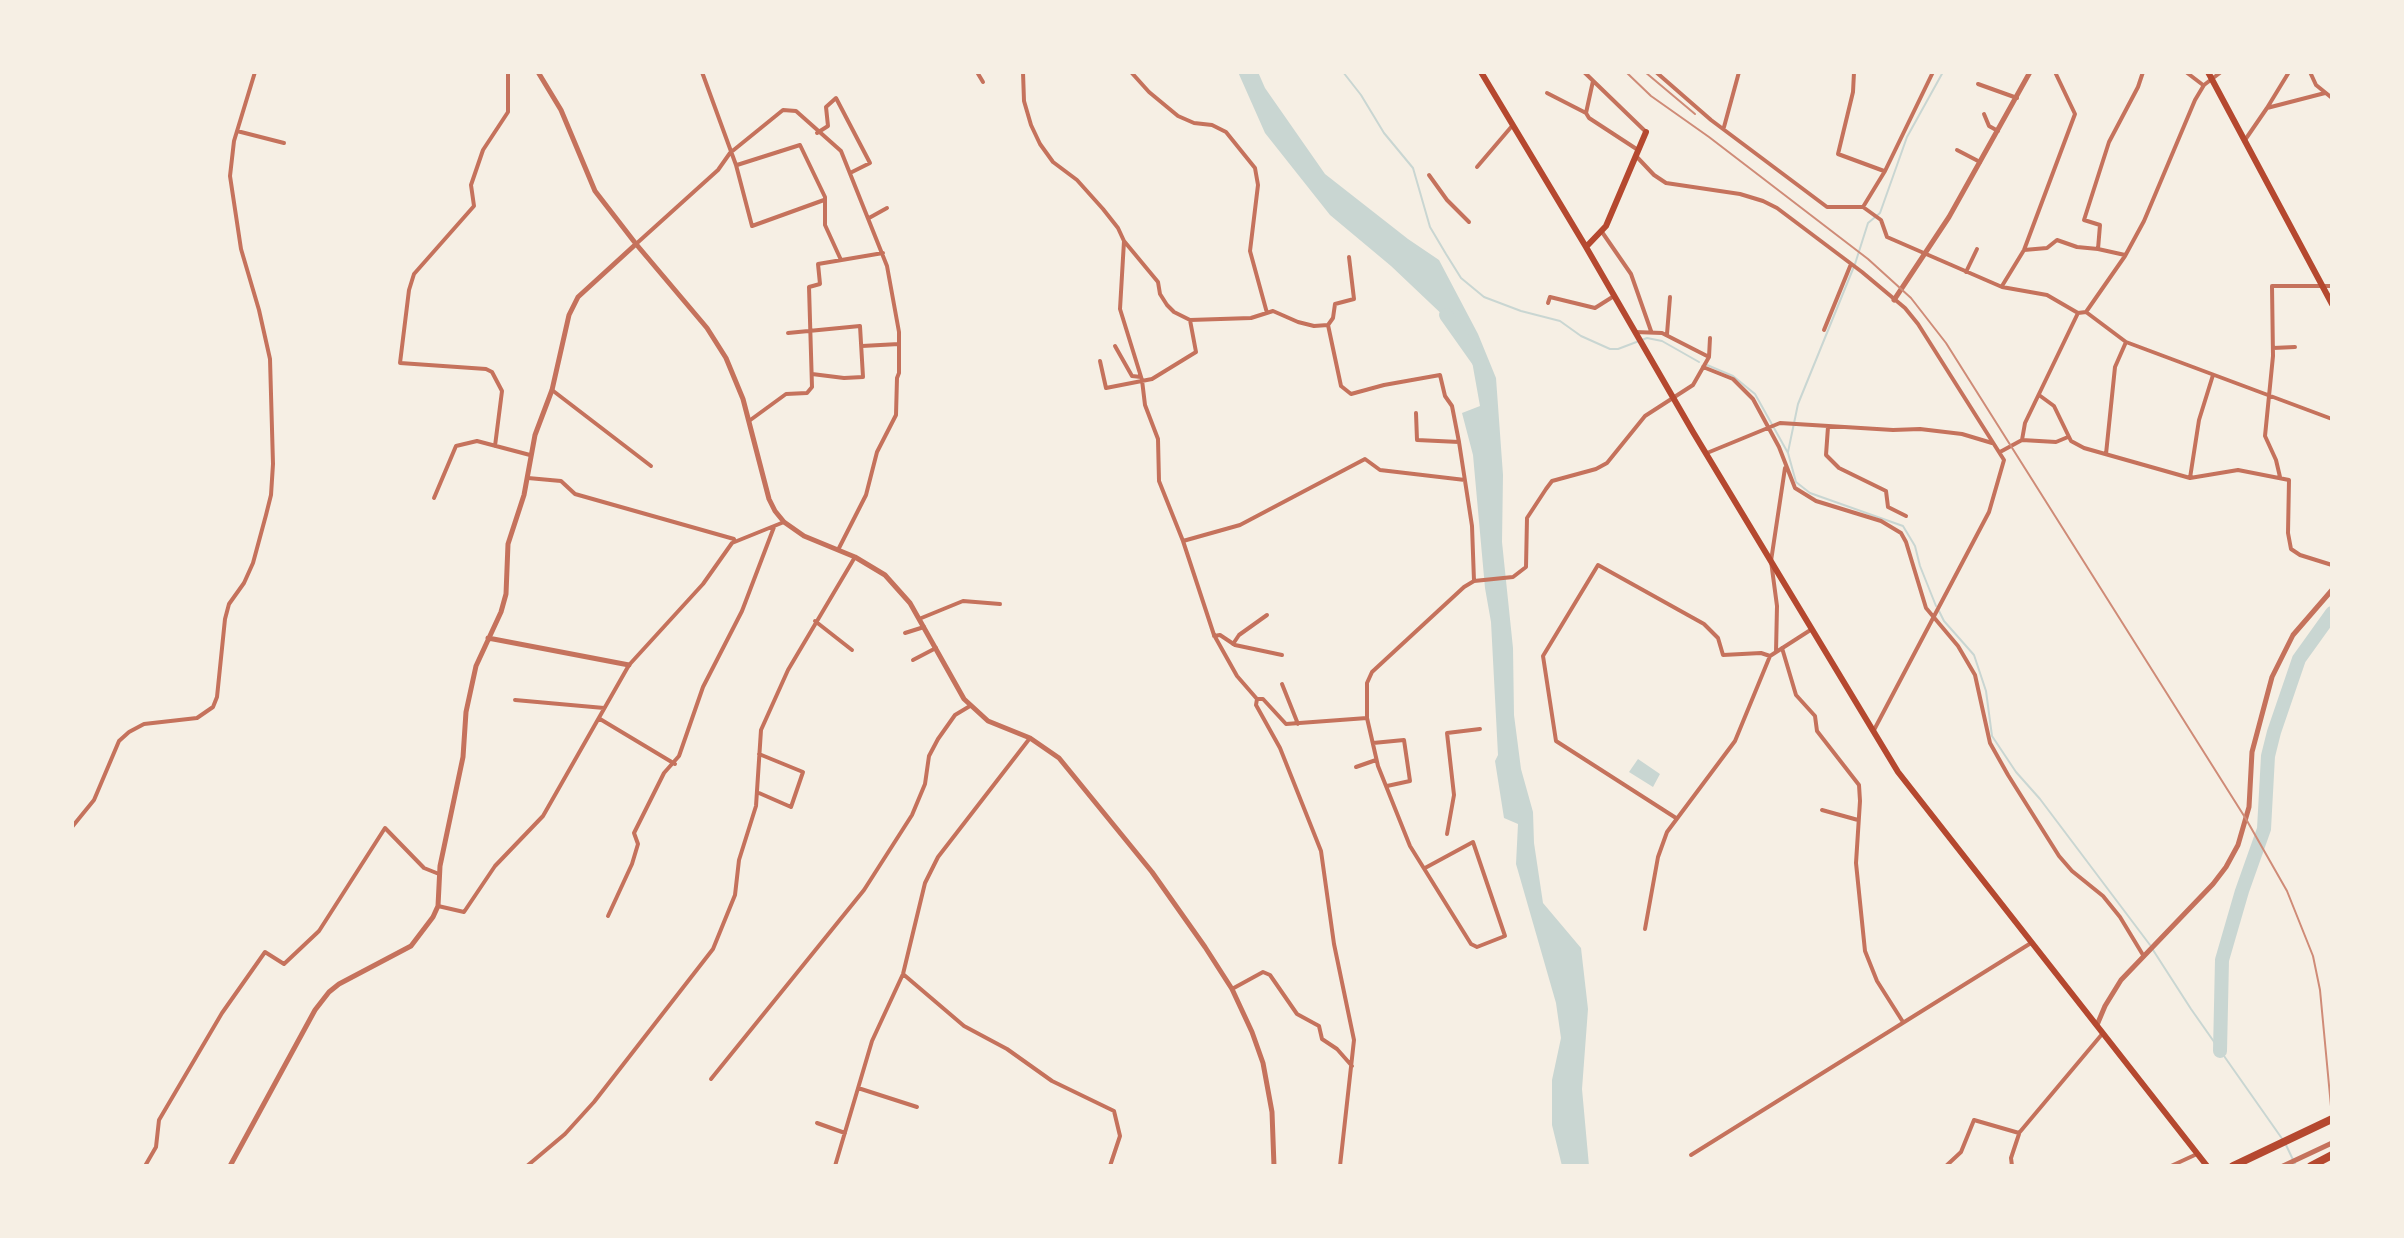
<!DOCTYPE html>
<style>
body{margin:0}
#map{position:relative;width:2404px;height:1238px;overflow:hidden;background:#f6efe4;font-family:"DM Sans",sans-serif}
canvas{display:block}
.frame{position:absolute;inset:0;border:74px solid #f6efe4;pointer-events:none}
</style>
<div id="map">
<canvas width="2404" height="1238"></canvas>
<div class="frame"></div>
</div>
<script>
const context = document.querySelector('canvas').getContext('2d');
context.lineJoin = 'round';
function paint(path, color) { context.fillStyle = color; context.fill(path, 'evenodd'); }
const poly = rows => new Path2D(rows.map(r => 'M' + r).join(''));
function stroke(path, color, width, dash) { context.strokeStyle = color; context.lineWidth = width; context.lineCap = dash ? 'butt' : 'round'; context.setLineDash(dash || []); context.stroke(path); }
paint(poly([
 [1238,72,1258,72,1265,88,1325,174,1408,239,1439,260,1478,334,1496,378,1503,475,1502,542,1513,648,1514,715,1521,769,1533,812,1534,843,1543,903,1581,948,1588,1009,1582,1089,1589,1166,1562,1166,1552,1125,1552,1080,1561,1038,1556,1003,1516,864,1518,824,1504,818,1495,761,1498,755,1491,622,1485,588,1473,455,1462,413,1480,406,1468,339,1391,266,1330,215,1265,133],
 [1638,759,1660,774,1653,787,1629,772]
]), '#c9d6d2');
stroke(poly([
 [1343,72,1361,95,1384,133,1413,168,1430,227,1446,254,1461,278,1484,297,1521,311,1560,321,1581,336,1610,349,1618,349,1647,338,1662,341,1699,362],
 [1707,365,1733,376,1755,394,1788,453,1796,482,1810,493,1903,526,1915,546,1920,566,1936,606],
 [1788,452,1798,404,1855,264,1868,223,1880,213,1907,137,1943,72],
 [1939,611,1944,621,1974,655,1986,691,1992,736,2016,772,2040,799,2150,945],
 [2153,950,2191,1009,2283,1140],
 [2286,1145,2296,1166]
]), '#c9d6d2', 2);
stroke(poly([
 [1446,315,1480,363],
 [2220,1051,2222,960,2242,891,2264,829,2268,756,2274,732,2299,659,2332,613]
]), '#c9d6d2', 14);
stroke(poly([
 [702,72,736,165,752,226,824,200],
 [977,72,983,82],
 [1023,72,1024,101,1031,125,1040,144,1053,162,1077,180,1103,209,1118,228,1124,241,1120,309,1142,380,1145,405,1158,439,1159,481,1183,541,1214,635,1237,676,1257,699,1256,705,1280,748,1321,851,1334,944,1354,1040,1340,1166],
 [1131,72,1149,92,1178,116,1194,123,1212,125,1226,132,1255,168,1258,185,1250,251,1267,313],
 [1584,72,1646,132],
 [1656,72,1711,120,1827,207,1863,207,1881,220,1887,237,2002,287,2047,295,2078,313],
 [1854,72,1853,92,1838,154,1884,171],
 [2186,72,2203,85],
 [2310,72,2316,85,2332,98],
 [1593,81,1586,113,1589,118,1638,150],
 [1978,84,2017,98],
 [1547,93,1586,113],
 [2267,108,2289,72],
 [1984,114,1989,126,1998,131],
 [1724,127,1739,72],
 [237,131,284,143],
 [817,133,828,126,826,107,836,98,870,163,850,173],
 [2245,140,2267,108,2325,93],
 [1957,150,1980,162],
 [1636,156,1654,175,1666,183,1740,194,1763,201,1777,208,1862,272,1905,308,1918,324,2004,460,1989,512,1874,730],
 [737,165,800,145,825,197,825,225,841,260],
 [1477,167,1512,126],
 [1429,175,1447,200,1469,222],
 [1863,207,1885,171,1933,72],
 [869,218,887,208],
 [1602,232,1631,274,1651,331],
 [1124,241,1158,282,1160,294,1167,305,1174,312,1190,320,1251,318,1273,311,1298,322,1314,326,1328,325,1341,386,1351,394,1384,385,1440,375,1445,396,1452,406,1459,442,1472,526,1474,581],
 [636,244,718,170,730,153,783,110,796,111,841,151,887,266,899,332,899,373,897,378,896,415,877,452,866,495,838,550],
 [2098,249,2100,225,2084,220,2109,142,2138,87,2143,72],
 [2024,250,2047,248,2057,240,2077,247,2098,249,2125,255],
 [1966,272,1977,249],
 [2002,286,2024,250,2075,114,2055,72],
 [1548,303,1550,297,1595,308,1614,296],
 [2086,312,2126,342,2332,419],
 [1328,325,1333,318,1335,304,1354,299,1349,257],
 [1824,330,1851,264],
 [1635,332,1662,333,1709,357],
 [788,333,860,326,863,377,844,378,812,374],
 [1667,334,1670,297],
 [862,346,899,344],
 [1115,346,1132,376,1141,377],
 [2273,348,2295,347],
 [1100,361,1106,388,1152,379,1196,352,1190,320],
 [1703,367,1733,379,1753,399,1779,447,1795,488,1816,501,1881,521,1901,533,1906,542,1926,608,1958,646,1975,675,1990,743,2008,775,2059,856,2072,871,2103,896,2120,917,2143,955],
 [552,390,651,466],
 [2039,395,2054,406,2071,441,2084,448,2190,478,2238,470,2289,480,2288,533,2291,549,2300,555,2332,565],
 [1416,413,1417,440,1459,442],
 [749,421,786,394,807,393,812,387,809,287,820,284,818,264,883,253],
 [1828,427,1826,455,1839,468,1886,491,1888,507,1906,516],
 [2022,440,2056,442,2068,437],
 [495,446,502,391,492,372,486,369,400,363,409,290,414,274,474,206,471,185,483,150,508,112,508,72],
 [2000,452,2022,440,2025,423,2078,313,2086,312,2125,256,2144,221,2195,100,2204,85,2221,72],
 [1707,453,1780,423,1893,430,1920,429,1962,434,1992,443],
 [2106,454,2115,367,2126,342],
 [2280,477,2276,460,2265,436,2273,356,2272,286,2332,286],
 [528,478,561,481,575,494,734,539],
 [2190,478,2199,420,2213,375],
 [434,498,456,446,477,441,530,455],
 [1183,541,1240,525,1365,459,1380,470,1465,480],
 [919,619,963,601,1000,604],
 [815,621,852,650],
 [905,633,924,627],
 [1214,636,1220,635,1235,645,1282,655],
 [1233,644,1239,635,1267,615],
 [1782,648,1796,695,1815,716,1817,731,1859,785,1860,801,1856,863,1865,951,1877,981,1903,1022],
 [1776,652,1777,606,1771,561,1785,468],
 [913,660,936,648],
 [1282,684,1298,724],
 [1257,699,1263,699,1286,724,1367,718],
 [515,700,604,708],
 [600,719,675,764],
 [1373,743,1404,740,1410,781,1387,786],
 [759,754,803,772,791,807,759,793],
 [1356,767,1376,760],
 [1822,810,1858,820],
 [1676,818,1556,741,1543,656,1598,565,1704,624,1718,638,1723,655,1761,653,1770,656],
 [72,827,94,800,119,741,129,732,144,724,197,718,213,707,217,697,225,619,229,604,244,583,253,563,266,515,271,495,273,464,270,359,259,310,241,249,230,176,234,141,255,72],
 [1447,834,1454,795,1447,733,1480,729],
 [1425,868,1473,842,1505,936,1477,947,1471,944,1410,846,1378,766,1367,718,1367,683,1372,672,1464,587,1474,581,1513,577,1526,567,1527,518,1546,489,1552,481,1596,469,1607,463,1645,416,1693,385,1709,357,1710,338],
 [438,906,464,912,495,866,543,816,629,665,703,584,732,543,784,522],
 [608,916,632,864,638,844,634,833,664,773,679,756,703,687,742,611,774,527],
 [1645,929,1658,857,1667,832,1735,741,1770,656,1812,629],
 [903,974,964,1026,1007,1049,1052,1081,1114,1111,1120,1136,1110,1166],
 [1232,989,1263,972,1270,975,1297,1014,1319,1026,1322,1039,1337,1049,1352,1066],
 [711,1079,864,890,912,815,925,784,929,756,938,739,955,715,970,706],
 [858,1088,917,1107],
 [817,1123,845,1133],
 [1691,1155,2031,943],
 [145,1166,156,1147,159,1120,222,1013,265,952,284,964,319,931,385,828,424,868,439,874],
 [527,1166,565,1134,594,1102,713,949,735,895,739,860,756,806,761,730,788,670,855,557],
 [835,1166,872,1041,903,974,925,883,938,857,1030,738],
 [1248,1166,1274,1166],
 [1946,1166,1961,1152,1974,1120,2019,1133,2103,1033],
 [2012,1166,2011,1158,2019,1134],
 [2171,1166,2197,1154]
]), '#c5725c', 4);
stroke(poly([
 [538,72,561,110,595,191,636,244,707,328,726,358,743,399,769,499,775,511,784,522,804,536,855,557,885,575,910,603,964,699,988,721,1030,738,1059,758,1152,872,1205,947,1232,989,1252,1032,1263,1063,1272,1112,1274,1166],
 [1894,300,1949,217,2030,72],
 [488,638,629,665],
 [2097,1025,2105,1006,2121,980,2213,884,2226,867,2238,845,2249,807,2252,752,2272,677,2293,635,2332,590],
 [230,1166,315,1010,329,992,339,984,411,946,433,917,438,906,440,866,463,757,466,712,476,666,501,612,506,594,508,544,524,495,535,435,552,390,569,315,578,297,636,244],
 [2283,1166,2332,1143]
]), '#c5725c', 5);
stroke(poly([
 [1481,72,1586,247,1606,226,1646,132],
 [2208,72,2332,304],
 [1586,247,1693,432,1898,772,2207,1166]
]), '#b5482f', 6);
stroke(poly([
 [2233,1166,2332,1119],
 [2311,1166,2332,1155]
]), '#b5482f', 8);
stroke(poly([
 [1626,72,1651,96,1709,137,1868,259,1911,298,1946,343,2246,819,2287,891,2313,956,2320,990,2332,1117],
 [1645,72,1695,114]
]), '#cf8b77', 2);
</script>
